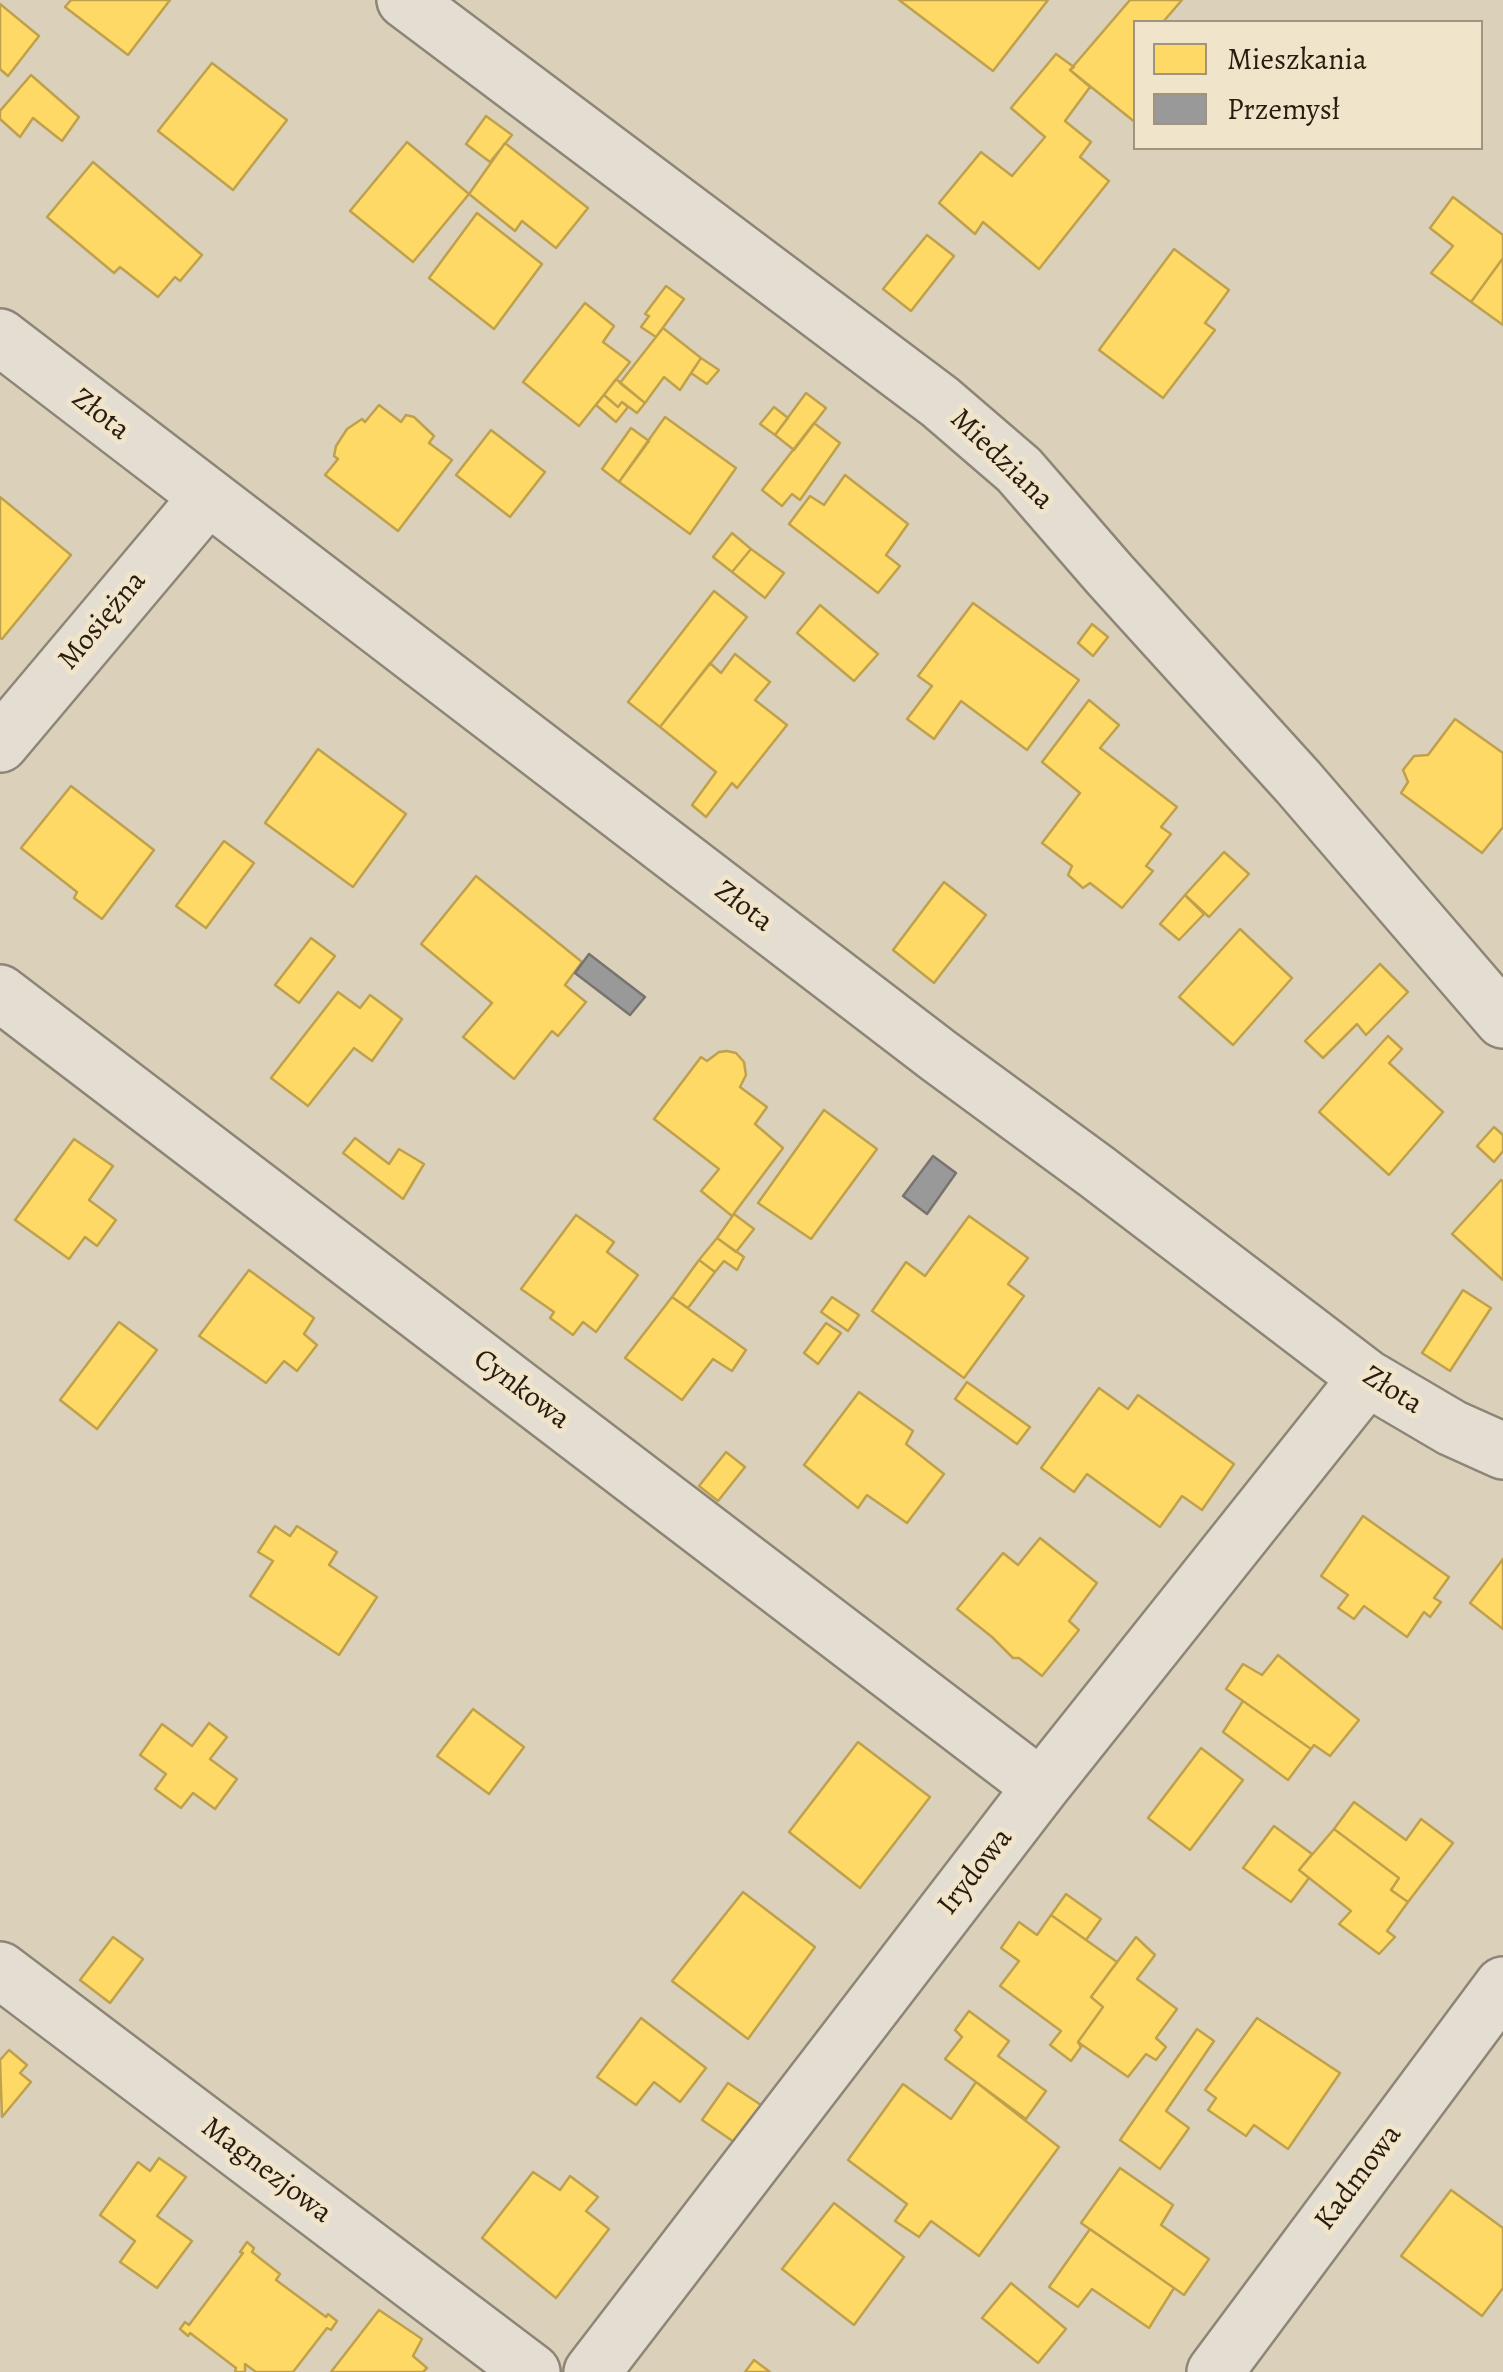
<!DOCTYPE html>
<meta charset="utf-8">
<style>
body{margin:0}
#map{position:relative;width:1503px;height:2372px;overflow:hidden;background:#dbd1ba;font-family:Alegreya,serif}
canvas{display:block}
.legend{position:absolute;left:1133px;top:20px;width:350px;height:130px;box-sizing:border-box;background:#f0e4ca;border:2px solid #a0947f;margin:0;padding:12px 18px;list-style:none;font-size:30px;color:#291b0e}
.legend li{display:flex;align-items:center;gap:20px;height:50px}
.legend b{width:50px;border:2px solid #a0947f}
</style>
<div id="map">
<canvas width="1503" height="2372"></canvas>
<ul class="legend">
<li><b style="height:28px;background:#ffd966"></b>Mieszkania</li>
<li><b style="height:28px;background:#999"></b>Przemysł</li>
</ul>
</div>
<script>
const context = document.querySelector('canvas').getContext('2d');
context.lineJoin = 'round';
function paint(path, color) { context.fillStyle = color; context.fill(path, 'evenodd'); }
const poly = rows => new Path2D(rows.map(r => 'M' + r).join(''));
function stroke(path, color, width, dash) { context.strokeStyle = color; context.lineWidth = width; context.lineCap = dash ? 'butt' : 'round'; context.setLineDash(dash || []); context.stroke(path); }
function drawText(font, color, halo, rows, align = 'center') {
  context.font = font + ' Alegreya,serif'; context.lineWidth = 10; context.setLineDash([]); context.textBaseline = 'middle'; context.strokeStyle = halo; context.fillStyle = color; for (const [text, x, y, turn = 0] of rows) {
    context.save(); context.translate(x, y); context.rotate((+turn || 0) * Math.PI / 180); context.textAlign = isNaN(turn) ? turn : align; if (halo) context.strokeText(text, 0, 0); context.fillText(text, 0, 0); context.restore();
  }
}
const homes = poly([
 [71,0,170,0,128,55,65,7,71,0],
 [899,0,1048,0,993,71,899,0],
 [1130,0,1182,0,1163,22,1136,22,1136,123,1070,70,1130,0],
 [0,4,39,36,8,76,0,69,0,4],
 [1056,54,1074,67,1070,70,1090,87,1065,121,1091,142,1080,157,1109,181,1039,269,983,222,975,234,939,203,981,152,1012,176,1045,137,1011,108,1056,54],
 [212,63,287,120,233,190,158,131,212,63],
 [31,75,79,117,62,141,33,118,20,137,0,119,0,111,31,75],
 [486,116,512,135,490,162,466,144,486,116],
 [407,142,469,194,413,262,350,211,407,142],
 [505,143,588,208,556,248,522,221,515,231,469,194,505,143],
 [93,162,202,255,180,281,175,277,158,297,120,267,114,273,47,217,93,162],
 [1453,197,1503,235,1503,258,1471,302,1431,273,1453,246,1430,228,1453,197],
 [477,213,542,264,494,329,429,278,477,213],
 [927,235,954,256,911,311,883,289,927,235],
 [1174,249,1229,290,1205,323,1215,330,1163,398,1099,350,1174,249],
 [1503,258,1503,325,1471,302,1503,258],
 [666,286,684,299,656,337,641,327,649,316,645,314,666,286],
 [585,303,614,326,603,342,630,362,579,426,523,382,585,303],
 [663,328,701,358,680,390,664,377,645,403,620,383,663,328],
 [701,358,719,370,707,384,691,373,701,358],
 [616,379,645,403,637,413,622,402,618,407,604,395,616,379],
 [806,393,826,408,794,450,775,435,806,393],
 [604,395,618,407,622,402,628,407,616,422,596,405,604,395],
 [379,405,401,422,406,415,414,417,434,436,429,443,452,460,398,531,325,475,338,459,334,456,336,446,347,429,362,419,365,422,379,405],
 [774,407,788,418,775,435,760,424,774,407],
 [665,417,736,468,690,534,619,482,665,417],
 [814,423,840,443,800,500,792,494,782,506,762,490,814,423],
 [631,428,649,441,619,482,602,469,631,428],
 [491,430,545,472,510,517,456,475,491,430],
 [845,475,908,524,886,555,900,566,878,593,789,524,810,496,824,505,845,475],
 [0,497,71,555,2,639,0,638,0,497],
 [732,533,751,549,732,572,713,557,732,533],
 [751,549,784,573,765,598,732,572,751,549],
 [714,591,747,617,660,727,628,702,714,591],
 [973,603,1079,680,1027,750,961,701,934,739,907,719,932,686,918,676,973,603],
 [820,605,878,654,854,681,797,633,820,605],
 [1092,624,1108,637,1093,656,1078,643,1092,624],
 [735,654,770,682,755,700,787,725,737,788,732,783,706,817,692,805,716,772,660,727,710,663,721,673,735,654],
 [1089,700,1119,725,1100,748,1177,807,1161,827,1171,834,1146,866,1153,871,1122,908,1090,883,1083,888,1068,875,1072,866,1042,843,1080,793,1042,762,1089,700],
 [1455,719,1503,753,1503,827,1482,853,1401,793,1408,782,1403,770,1414,756,1428,755,1455,719],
 [318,749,406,814,353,887,265,823,318,749],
 [71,786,154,850,102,919,74,898,77,892,21,848,71,786],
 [224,841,254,863,206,928,176,906,224,841],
 [1224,852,1249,874,1209,917,1185,895,1224,852],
 [476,876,582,962,565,985,586,1002,558,1036,552,1031,514,1079,463,1037,492,1003,421,944,476,876],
 [944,882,986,915,934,983,893,950,944,882],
 [1185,895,1204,914,1179,940,1160,924,1185,895],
 [1240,929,1292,978,1233,1045,1179,997,1240,929],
 [311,938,335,956,299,1003,275,985,311,938],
 [1380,964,1408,992,1366,1035,1357,1024,1323,1058,1305,1041,1380,964],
 [338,992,360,1008,370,995,402,1019,372,1061,354,1048,308,1106,271,1078,338,992],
 [1388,1036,1402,1049,1389,1063,1443,1112,1389,1175,1319,1112,1388,1036],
 [727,1051,736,1053,744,1062,746,1075,740,1087,767,1107,755,1124,783,1148,732,1216,701,1191,719,1169,654,1119,701,1057,707,1061,719,1052,727,1051],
 [824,1110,877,1149,811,1239,758,1203,824,1110],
 [1494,1127,1503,1135,1503,1151,1494,1162,1477,1146,1494,1127],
 [355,1138,389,1164,399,1149,424,1164,403,1199,343,1153,355,1138],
 [74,1139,113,1166,89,1200,116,1220,97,1246,85,1237,69,1259,15,1220,74,1139],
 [1501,1180,1503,1182,1503,1280,1452,1234,1501,1180],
 [734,1214,754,1229,736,1252,717,1238,734,1214],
 [576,1215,614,1242,607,1252,638,1275,596,1332,583,1322,573,1335,550,1318,554,1312,521,1289,576,1215],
 [969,1216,1028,1258,1008,1284,1024,1296,964,1378,872,1311,906,1262,925,1276,969,1216],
 [717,1238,744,1257,737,1270,724,1261,715,1272,699,1260,717,1238],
 [699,1260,715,1272,688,1308,672,1297,699,1260],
 [249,1270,314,1318,304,1334,317,1345,297,1371,284,1361,266,1383,199,1336,249,1270],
 [1463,1290,1491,1308,1450,1371,1422,1353,1463,1290],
 [672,1297,746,1350,732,1371,713,1359,682,1400,625,1358,672,1297],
 [832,1297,859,1315,848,1331,821,1312,832,1297],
 [119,1322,157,1350,97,1429,60,1400,119,1322],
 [826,1323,841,1333,818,1364,804,1353,826,1323],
 [967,1382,1030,1427,1017,1444,955,1399,967,1382],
 [1099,1388,1128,1409,1138,1395,1234,1464,1202,1510,1182,1496,1160,1527,1087,1474,1074,1492,1041,1468,1099,1388],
 [859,1392,913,1431,906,1444,944,1474,907,1523,867,1495,858,1508,804,1465,859,1392],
 [726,1452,745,1467,718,1501,699,1486,726,1452],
 [1363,1516,1449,1577,1434,1598,1441,1602,1430,1617,1424,1612,1407,1637,1364,1606,1354,1619,1338,1608,1348,1595,1321,1576,1363,1516],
 [275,1526,290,1536,297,1526,337,1552,329,1565,377,1597,339,1655,250,1596,273,1561,258,1552,275,1526],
 [1040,1538,1097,1583,1069,1621,1079,1630,1042,1676,1019,1658,1013,1658,992,1637,957,1609,1003,1553,1018,1565,1040,1538],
 [1503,1559,1503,1629,1470,1603,1503,1559],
 [1278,1655,1359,1720,1330,1756,1314,1745,1311,1749,1226,1689,1243,1664,1262,1675,1278,1655],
 [1243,1701,1311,1749,1288,1780,1223,1732,1243,1701],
 [473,1709,524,1747,489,1794,437,1756,473,1709],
 [209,1723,227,1737,210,1759,237,1779,215,1809,193,1793,181,1808,155,1789,166,1774,140,1755,162,1724,192,1746,209,1723],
 [858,1742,930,1797,860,1888,789,1832,858,1742],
 [1201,1748,1243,1780,1190,1850,1148,1818,1201,1748],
 [1354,1802,1406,1840,1421,1819,1453,1843,1408,1902,1391,1890,1399,1878,1334,1829,1354,1802],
 [1274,1826,1312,1854,1299,1870,1309,1878,1291,1902,1243,1868,1274,1826],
 [1334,1829,1399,1878,1391,1890,1408,1902,1387,1931,1395,1937,1379,1954,1339,1924,1351,1911,1299,1870,1334,1829],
 [743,1892,815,1947,748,2039,672,1981,743,1892],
 [1066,1894,1101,1919,1086,1940,1051,1915,1066,1894],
 [1051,1915,1117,1962,1091,1997,1103,2007,1078,2042,1081,2047,1071,2061,1050,2045,1061,2031,1000,1986,1019,1961,1001,1948,1019,1922,1037,1935,1051,1915],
 [113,1937,143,1959,110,2003,80,1980,113,1937],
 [1136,1937,1155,1955,1137,1979,1177,2009,1156,2038,1166,2047,1156,2060,1146,2054,1128,2077,1078,2042,1103,2007,1091,1997,1136,1937],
 [969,2011,1009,2041,998,2056,1046,2091,1026,2119,945,2059,962,2037,955,2030,969,2011],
 [641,2018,706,2068,680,2102,654,2082,636,2105,597,2077,641,2018],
 [1257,2018,1340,2073,1288,2149,1254,2125,1246,2136,1208,2110,1216,2098,1205,2090,1257,2018],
 [1197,2029,1214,2041,1166,2111,1189,2128,1160,2169,1120,2140,1197,2029],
 [9,2050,27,2065,20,2073,31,2082,2,2117,0,2060,9,2050],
 [976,2082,1059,2147,979,2256,931,2221,919,2237,895,2221,907,2204,848,2160,903,2084,951,2119,976,2082],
 [728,2083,761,2105,734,2142,702,2120,728,2083],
 [159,2158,186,2177,157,2216,192,2241,157,2288,120,2262,135,2241,100,2215,138,2162,150,2171,159,2158],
 [1120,2168,1173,2205,1161,2225,1209,2259,1184,2295,1081,2223,1120,2168],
 [533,2172,560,2190,570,2176,598,2197,586,2211,609,2229,556,2298,482,2238,533,2172],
 [1451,2190,1503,2228,1503,2288,1482,2316,1401,2256,1451,2190],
 [834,2203,904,2257,854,2325,782,2269,834,2203],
 [1090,2229,1174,2288,1149,2328,1092,2289,1078,2307,1049,2287,1090,2229],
 [247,2242,254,2248,252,2252,280,2274,276,2280,326,2317,328,2314,337,2321,331,2330,327,2328,293,2372,256,2372,245,2364,245,2372,235,2372,236,2368,190,2333,188,2336,180,2329,185,2322,189,2325,243,2253,240,2252,247,2242],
 [1011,2283,1066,2329,1038,2363,982,2318,1011,2283],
 [379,2310,422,2339,413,2356,427,2368,423,2372,331,2372,379,2310],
 [754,2360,770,2372,745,2372,754,2360]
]);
paint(homes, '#ffd966');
stroke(homes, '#bfa04c', 2.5);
const industry = poly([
 [589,954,645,997,630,1015,575,973,589,954],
 [933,1156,956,1173,927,1214,903,1196,933,1156]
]);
paint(industry, '#999');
stroke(industry, '#77736f', 2.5);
const minor = poly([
 [405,0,940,402,1019,470,1110,575,1298,782,1503,1020],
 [0,337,939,1056,1097,1172,1367,1378,1452,1428,1503,1451],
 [0,744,207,498],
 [0,993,1041,1787],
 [0,1970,532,2372],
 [592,2372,1041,1787,1367,1378],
 [1215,2372,1503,1985]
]);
stroke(minor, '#8d8677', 60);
stroke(minor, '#e3ddd2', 55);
drawText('30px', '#291b0e', '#f0e4ca', [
 ["Złota",100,415,38],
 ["Miedziana",1001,460,44],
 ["Mosiężna",103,621,-50],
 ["Złota",743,907,37],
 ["Cynkowa",521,1390,37],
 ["Złota",1392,1391,32],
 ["Irydowa",976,1872,-52],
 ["Magnezjowa",266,2171,37],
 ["Kadmowa",1359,2178,-53]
]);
</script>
